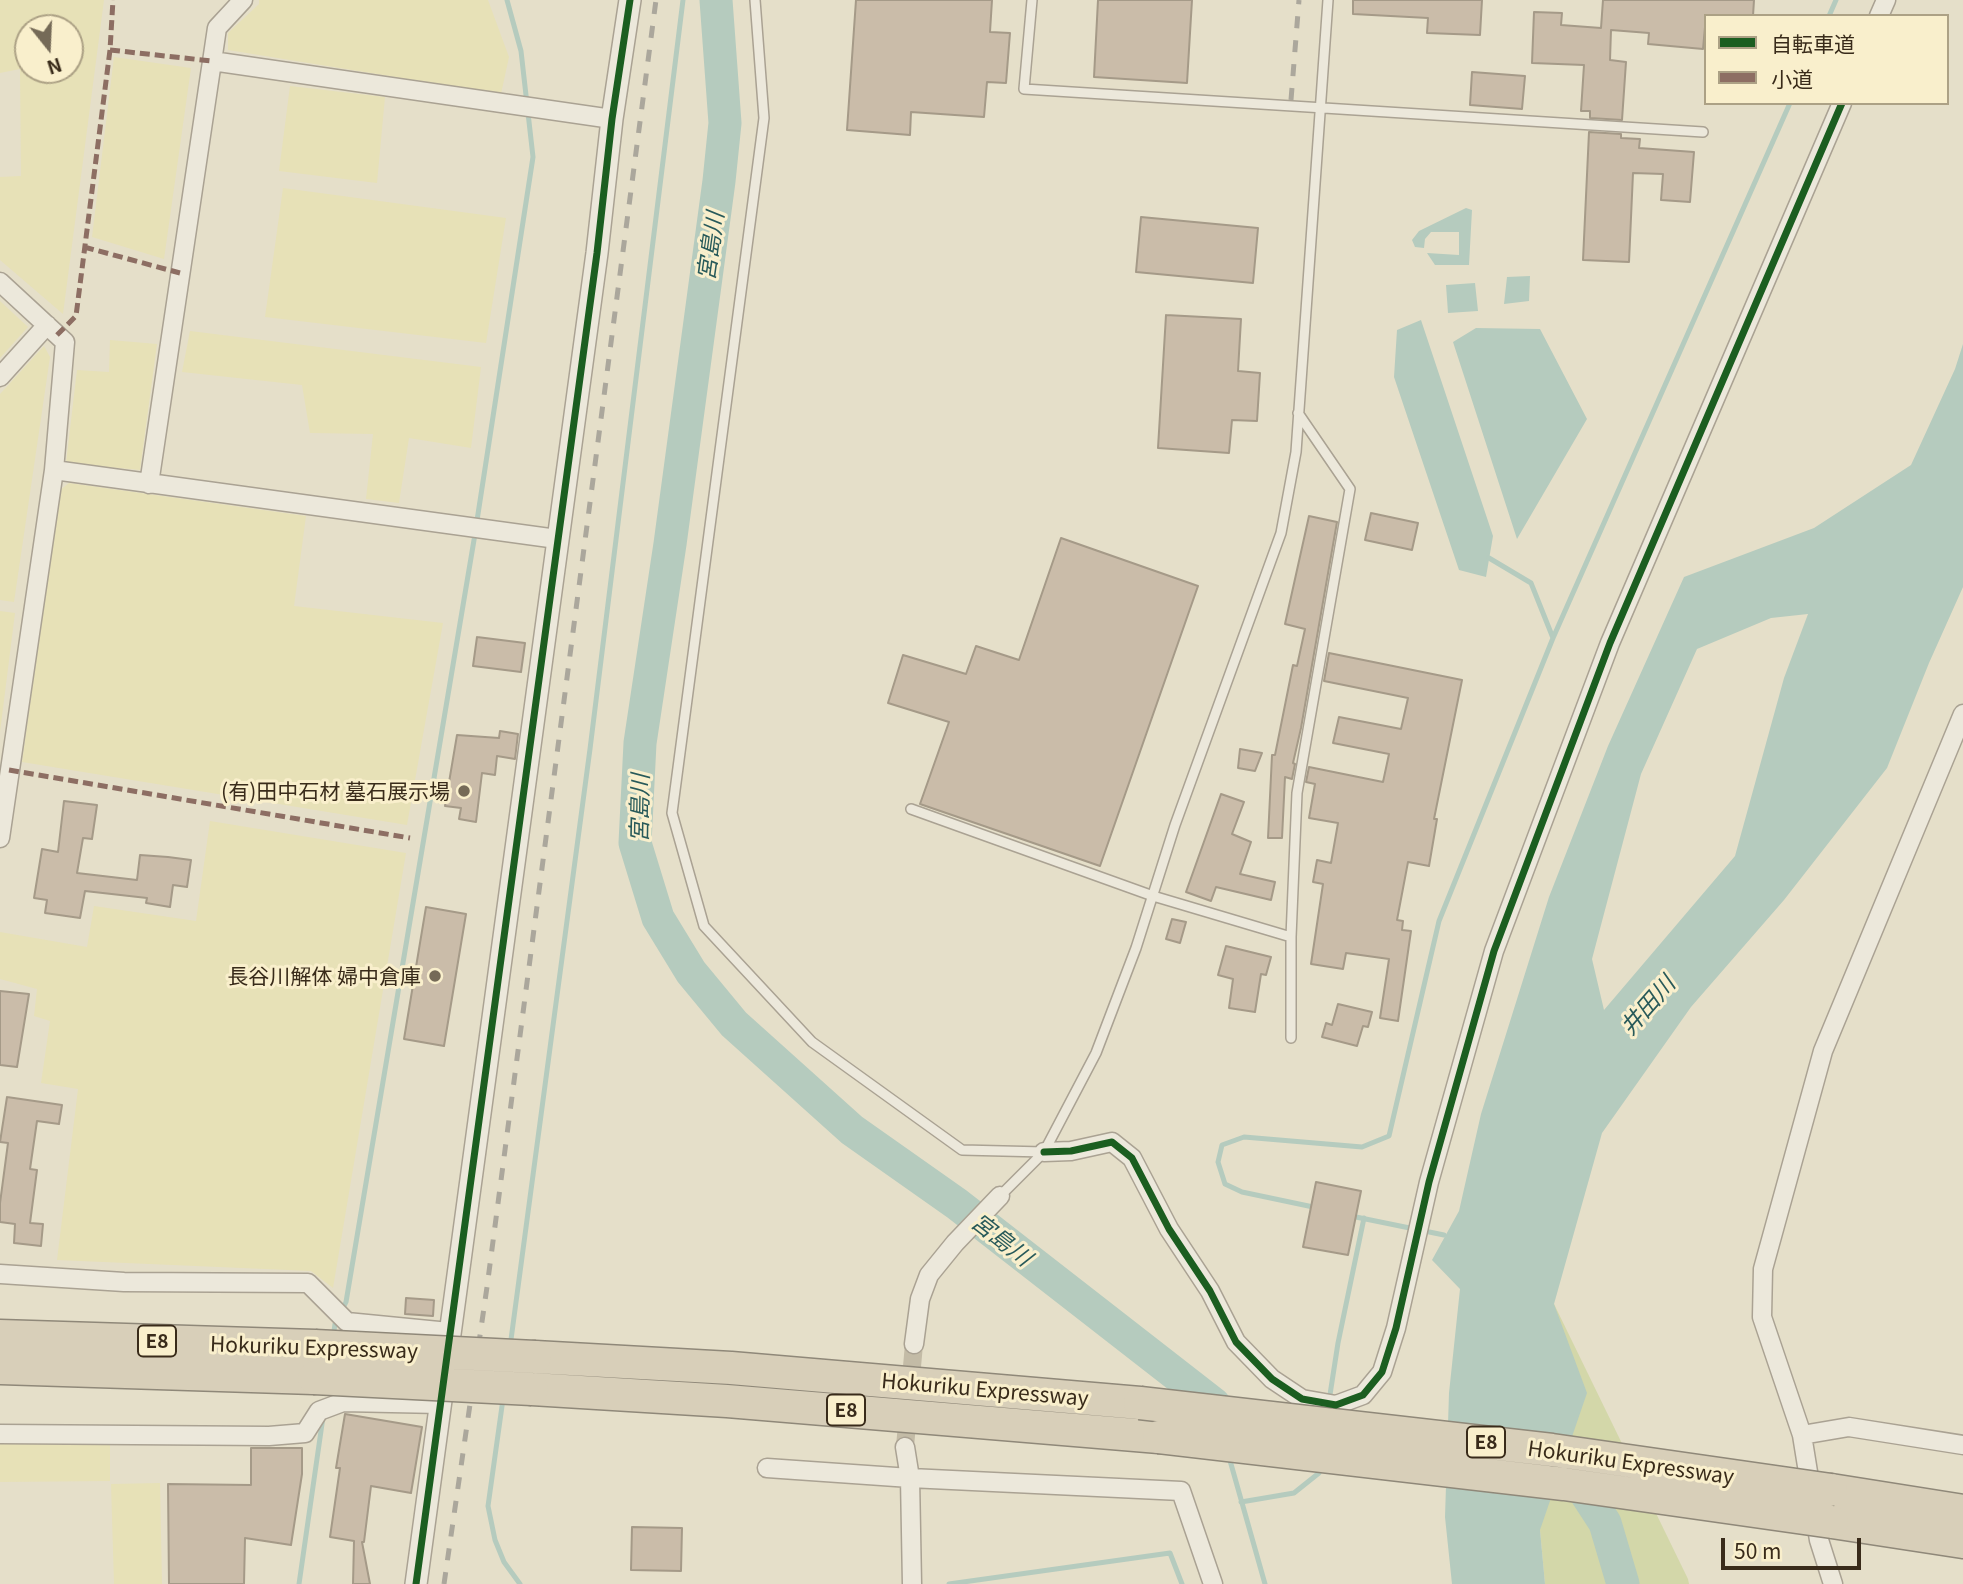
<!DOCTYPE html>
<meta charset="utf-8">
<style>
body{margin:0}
#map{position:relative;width:1963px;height:1584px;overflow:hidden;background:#e5dfc9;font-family:Georgia,"Noto Sans JP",serif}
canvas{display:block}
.legend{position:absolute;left:1704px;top:14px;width:245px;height:91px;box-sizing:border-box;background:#f9efcc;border:2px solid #aca185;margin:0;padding:9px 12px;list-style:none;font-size:21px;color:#392b1a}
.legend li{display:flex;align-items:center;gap:14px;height:35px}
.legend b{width:35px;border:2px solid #aca185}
.north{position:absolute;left:14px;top:14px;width:70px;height:70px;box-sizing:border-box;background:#f9efcc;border:2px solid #aca185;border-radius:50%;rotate:162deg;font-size:19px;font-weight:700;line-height:28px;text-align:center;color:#392b1a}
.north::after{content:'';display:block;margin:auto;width:24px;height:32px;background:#756a57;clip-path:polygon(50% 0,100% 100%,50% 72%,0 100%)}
.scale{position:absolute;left:1721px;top:1538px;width:140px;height:32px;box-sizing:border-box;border:4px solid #392b1a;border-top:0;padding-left:9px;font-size:21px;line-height:24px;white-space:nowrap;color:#392b1a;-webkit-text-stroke:5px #f9efcc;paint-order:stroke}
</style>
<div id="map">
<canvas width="1963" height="1584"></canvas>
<ul class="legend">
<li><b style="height:9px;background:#1b5e20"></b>自転車道</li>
<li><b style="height:9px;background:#8d6e63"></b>小道</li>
</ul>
<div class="north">N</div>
<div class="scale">50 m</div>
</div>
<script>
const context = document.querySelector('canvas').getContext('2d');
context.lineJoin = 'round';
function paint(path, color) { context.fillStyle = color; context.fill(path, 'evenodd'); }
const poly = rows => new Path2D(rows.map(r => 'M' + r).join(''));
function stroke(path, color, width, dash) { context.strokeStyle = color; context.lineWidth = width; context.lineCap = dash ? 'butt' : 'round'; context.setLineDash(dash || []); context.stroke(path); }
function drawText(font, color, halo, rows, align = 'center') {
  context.font = font + ' Georgia,"Noto Sans JP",serif'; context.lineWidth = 6; context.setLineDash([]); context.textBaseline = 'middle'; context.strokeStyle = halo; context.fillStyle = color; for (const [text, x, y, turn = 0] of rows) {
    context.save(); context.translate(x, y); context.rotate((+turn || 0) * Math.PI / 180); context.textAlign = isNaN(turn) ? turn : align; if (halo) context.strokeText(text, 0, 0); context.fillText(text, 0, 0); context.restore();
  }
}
paint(poly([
 [0,0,104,0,63,314,0,260,0,177,21,176,20,69,0,73],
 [28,28,70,28,70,70,28,70],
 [259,0,488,0,509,57,501,94,228,50,228,33,259,4],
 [114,57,191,68,164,259,92,237],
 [290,86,385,97,377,183,279,171],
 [283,188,506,218,486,343,265,317],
 [0,301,28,327,0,358],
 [190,331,481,367,471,448,409,438,399,503,366,499,373,434,310,433,302,385,182,372],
 [110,340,157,344,140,470,66,463,77,370,109,372],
 [44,346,50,357,14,602,0,600,0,394],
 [69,483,306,516,294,606,443,623,407,825,22,762,59,491],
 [0,611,15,613,0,732],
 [210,821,406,853,333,1288,311,1271,57,1260,78,1089,41,1083,50,1021,34,1016,37,989,0,979,0,932,87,947,94,906,196,921],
 [110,1436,110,1481,0,1482,0,1438],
 [160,1483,162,1584,114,1584,111,1484]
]), '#e7e1b7');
paint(poly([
 [1554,1304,1688,1579,1689,1584,1545,1584,1540,1530]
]), '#d3d7a9');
paint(poly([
 [1466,208,1472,210,1469,265,1435,265,1427,253,1459,255,1459,232,1431,232,1425,239,1424,248,1415,247,1412,240,1419,231],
 [1530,276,1529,301,1504,304,1507,277],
 [1475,283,1478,311,1448,313,1446,285],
 [1421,320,1493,536,1486,577,1459,570,1394,377,1397,330],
 [1476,328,1540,329,1587,419,1517,539,1453,342],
 [1963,344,1963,587,1929,663,1887,768,1784,900,1691,1007,1602,1133,1554,1304,1587,1393,1540,1530,1545,1584,1452,1584,1445,1517,1449,1393,1460,1289,1432,1260,1459,1211,1481,1114,1549,897,1608,746,1684,577,1814,528,1911,465,1955,369],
 [1808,614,1784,678,1735,856,1604,1010,1592,959,1641,774,1697,649,1771,618]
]), '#b5cbbe');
stroke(poly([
 [1829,16,1836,0],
 [1489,558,1531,583,1553,638],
 [1318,1208,1242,1192,1225,1184,1218,1162,1222,1145,1244,1137,1362,1147,1389,1136,1439,921,1553,638,1790,103],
 [1351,1216,1444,1235],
 [333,1338,335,1324,346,1302,474,540,533,157,521,51,507,0],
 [510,1347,590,749,683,0],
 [503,1399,488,1506,495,1540,504,1562,520,1584],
 [1329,1401,1338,1343,1364,1218],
 [1229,1457,1265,1584],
 [1241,1502,1294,1493,1319,1473,1320,1466],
 [299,1584,323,1417],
 [949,1584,1170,1553,1182,1584]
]), '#b5cbbe', 5);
stroke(poly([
 [716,0,725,123,719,181,670,544,640,743,635,843,658,918,691,972,734,1024,852,1130,957,1204,1214,1404],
 [1568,1466,1605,1523,1623,1584]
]), '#b5cbbe', 33);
const building = poly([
 [856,0,992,0,990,32,1010,33,1006,83,987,82,984,117,911,112,910,135,847,130,856,0],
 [1098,0,1192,0,1187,83,1094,77,1098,0],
 [1353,0,1482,0,1480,35,1427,33,1428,18,1353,14,1353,0],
 [1603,0,1754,0,1753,16,1706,16,1703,49,1648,44,1649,33,1611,30,1610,60,1626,62,1622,120,1590,118,1590,111,1581,111,1584,65,1532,63,1534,12,1562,13,1561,25,1601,28,1603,0],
 [1472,72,1525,76,1522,109,1470,105,1472,72],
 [1589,132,1621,134,1621,138,1640,139,1639,148,1694,152,1690,202,1661,200,1663,174,1633,173,1629,262,1583,260,1589,132],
 [1141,217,1258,228,1253,283,1136,272,1141,217],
 [1166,315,1241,319,1238,371,1260,373,1257,421,1232,420,1229,453,1158,448,1166,315],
 [1371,513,1418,523,1412,550,1365,540,1371,513],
 [1309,516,1337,522,1301,728,1293,763,1295,764,1292,779,1285,777,1282,838,1268,838,1272,755,1275,755,1293,665,1297,666,1305,629,1285,624,1309,516],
 [1061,538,1198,586,1100,866,920,804,949,722,888,703,903,655,966,674,976,646,1019,660,1061,538],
 [477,637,525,643,521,672,473,666,477,637],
 [1329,653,1462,680,1434,819,1437,819,1429,866,1408,862,1397,920,1403,921,1402,930,1411,931,1398,1021,1380,1018,1389,959,1346,953,1343,969,1311,964,1323,884,1313,882,1317,860,1331,863,1338,823,1309,818,1315,784,1306,782,1309,767,1383,782,1389,754,1333,743,1339,717,1401,729,1408,698,1324,681,1329,653],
 [500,731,518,734,515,759,497,756,495,775,482,773,476,822,459,819,461,808,445,806,457,735,499,738,500,731],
 [1240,749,1262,753,1255,771,1238,768,1240,749],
 [1221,794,1244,802,1232,834,1251,842,1240,874,1275,882,1271,900,1216,887,1211,901,1186,892,1221,794],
 [64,801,97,805,92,839,83,838,77,873,137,880,140,855,168,857,191,860,187,887,173,885,170,907,146,903,147,898,85,891,80,918,45,913,47,900,34,898,42,849,58,852,64,801],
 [426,907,466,914,444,1046,404,1039,426,907],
 [1172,919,1186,922,1180,943,1166,939,1172,919],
 [1226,946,1271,957,1266,975,1261,974,1255,1012,1229,1008,1233,979,1218,975,1226,946],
 [0,991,29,994,17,1067,0,1065,0,991],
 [1338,1004,1372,1012,1368,1027,1363,1026,1357,1046,1322,1037,1326,1023,1332,1025,1338,1004],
 [7,1097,62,1105,59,1124,37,1121,30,1169,37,1170,30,1223,43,1224,41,1246,14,1243,15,1224,0,1222,0,1203,8,1143,0,1142,7,1097],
 [1316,1182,1361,1191,1348,1255,1303,1247,1316,1182],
 [406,1298,434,1300,433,1316,405,1314,406,1298],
 [345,1414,422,1427,411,1493,371,1486,364,1542,362,1542,370,1584,353,1584,354,1541,330,1537,340,1468,336,1468,345,1414],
 [251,1448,302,1448,302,1474,291,1545,245,1538,244,1584,169,1584,168,1484,251,1485,251,1448],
 [632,1527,682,1528,681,1571,631,1570,632,1527]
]);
paint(building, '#cabca9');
stroke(building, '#a59a88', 2);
stroke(poly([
 [905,1447,914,1344]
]), '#c3bba6', 18, [18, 9]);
const service = poly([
 [755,0,764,118,672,813,704,926,812,1042,962,1150,1044,1152],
 [1032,0,1024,89,1703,132],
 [911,809,1153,896,1291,937],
 [1291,1038,1291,937,1297,793,1350,489,1298,413],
 [1000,1196,1044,1152,1096,1053,1136,948,1175,825,1281,533,1296,452,1328,0]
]);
const minor = poly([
 [1879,16,1886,0],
 [212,61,612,119],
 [0,282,65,342,54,470,0,838],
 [0,377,47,325],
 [54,470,557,539],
 [149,484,217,28,243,0],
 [1044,1152,1071,1151,1112,1142,1132,1158,1169,1229,1210,1291,1236,1342,1272,1379,1302,1399,1336,1405,1363,1395,1382,1372,1396,1328,1429,1182,1494,951,1610,643,1842,103],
 [0,1274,124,1282,308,1283,347,1322,449,1332],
 [914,1344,920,1299,929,1275,955,1243,1000,1196],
 [0,1434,269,1436,305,1433,319,1411,343,1402,440,1404],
 [1802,1435,1849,1427,1963,1445],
 [905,1447,910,1478,912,1584],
 [767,1468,910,1478,1181,1491,1213,1584],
 [1833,1584,1819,1540,1802,1435,1762,1317,1763,1269,1823,1051,1963,714]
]);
const tertiary = poly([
 [416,1584,597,253,612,119,630,0]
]);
const motorway = poly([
 [0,1336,315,1346],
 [535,1357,731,1368,1140,1403],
 [0,1368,314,1378],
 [532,1389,727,1401,1159,1437],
 [1831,1490,1963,1511],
 [1832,1522,1963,1542]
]);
stroke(service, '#aaa293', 12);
stroke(minor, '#aaa293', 21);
stroke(tertiary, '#aaa293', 24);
stroke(motorway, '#8f8879', 35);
stroke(service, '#ece8db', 9);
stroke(minor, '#ece8db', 18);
stroke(tertiary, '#ece8db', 21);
stroke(motorway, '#d8cfb9', 32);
stroke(poly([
 [1291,100,1299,0],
 [444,1584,487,1287,656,0]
]), '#aba79c', 5, [12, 12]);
const motorwayBridge = poly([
 [315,1346,535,1357],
 [314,1378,532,1389],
 [1140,1403,1552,1450,1831,1490],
 [1159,1437,1564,1484,1832,1522]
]);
stroke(motorwayBridge, '#8f8879', 35, []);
stroke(motorwayBridge, '#d8cfb9', 32);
stroke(poly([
 [110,50,212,61],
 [84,247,180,273],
 [57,335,76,316,110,50,113,0],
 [9,770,410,838]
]), '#8d6e63', 5, [10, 5]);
stroke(poly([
 [1044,1152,1071,1151,1112,1142,1132,1158,1169,1229,1210,1291,1236,1342,1272,1379,1302,1399,1336,1405,1363,1395,1382,1372,1396,1328,1429,1182,1494,951,1610,643,1842,103],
 [416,1584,597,253,612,119,630,0]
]), '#1b5e20', 7);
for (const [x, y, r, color] of [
 [464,791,7,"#756a57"],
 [435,976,7,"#756a57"]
]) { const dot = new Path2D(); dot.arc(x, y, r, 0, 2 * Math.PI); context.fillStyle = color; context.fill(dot); stroke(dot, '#f9efcc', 2.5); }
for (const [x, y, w] of [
 [157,1341,38],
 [846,1410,38],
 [1486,1442,38]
]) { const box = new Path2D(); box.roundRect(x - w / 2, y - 15.5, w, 31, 5); context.fillStyle = '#f9efcc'; context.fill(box); stroke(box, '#392b1a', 2); }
drawText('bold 19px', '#392b1a', null, [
 ["E8",157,1341],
 ["E8",846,1410],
 ["E8",1486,1442]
]);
drawText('21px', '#392b1a', '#f9efcc', [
 ["(有)田中石材 墓石展示場",450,791],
 ["長谷川解体 婦中倉庫",421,976]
], 'right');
drawText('21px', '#392b1a', '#f9efcc', [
 ["Hokuriku Expressway",314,1347,2],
 ["Hokuriku Expressway",985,1389,5],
 ["Hokuriku Expressway",1631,1462,8]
]);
drawText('italic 23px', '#285a5a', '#f9efcc', [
 ["宮島川",710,246,-82],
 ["宮島川",639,808,-89],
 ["井田川",1647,1005,-49],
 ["宮島川",1002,1239,38]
]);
</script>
